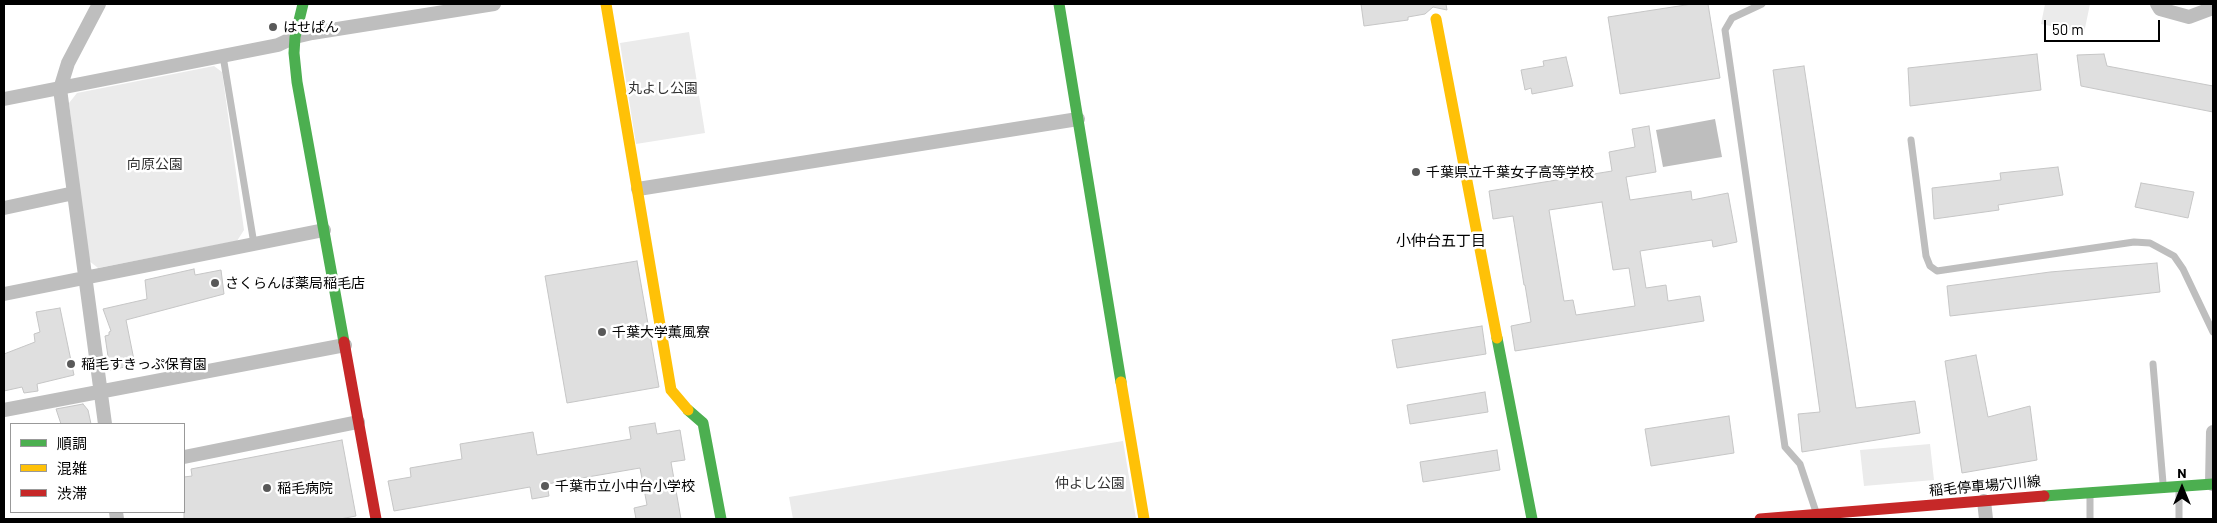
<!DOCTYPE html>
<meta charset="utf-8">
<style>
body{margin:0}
#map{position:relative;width:2217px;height:523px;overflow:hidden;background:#fff;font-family:Barlow,"Noto Sans JP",sans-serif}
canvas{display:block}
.frame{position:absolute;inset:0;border:5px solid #000;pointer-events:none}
.legend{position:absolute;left:10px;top:423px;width:175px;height:90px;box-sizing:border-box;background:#fff;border:1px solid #999;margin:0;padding:6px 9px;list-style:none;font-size:15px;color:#000}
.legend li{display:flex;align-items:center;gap:10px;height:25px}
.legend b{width:25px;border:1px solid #999}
.north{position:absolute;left:2157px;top:463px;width:50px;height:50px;-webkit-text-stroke:4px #fff;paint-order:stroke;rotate:0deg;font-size:14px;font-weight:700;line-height:20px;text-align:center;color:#000}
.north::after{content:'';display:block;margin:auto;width:18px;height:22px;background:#000;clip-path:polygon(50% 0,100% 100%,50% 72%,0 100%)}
.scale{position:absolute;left:2044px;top:20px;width:116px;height:22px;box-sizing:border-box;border:2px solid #000;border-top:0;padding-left:6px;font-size:15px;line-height:18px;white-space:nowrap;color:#000;-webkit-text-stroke:4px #fff;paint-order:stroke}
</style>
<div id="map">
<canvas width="2217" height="523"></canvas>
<div class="frame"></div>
<ul class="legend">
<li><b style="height:6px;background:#4caf50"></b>順調</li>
<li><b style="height:6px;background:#ffc107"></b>混雑</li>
<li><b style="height:6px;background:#c62828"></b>渋滞</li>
</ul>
<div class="north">N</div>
<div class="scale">50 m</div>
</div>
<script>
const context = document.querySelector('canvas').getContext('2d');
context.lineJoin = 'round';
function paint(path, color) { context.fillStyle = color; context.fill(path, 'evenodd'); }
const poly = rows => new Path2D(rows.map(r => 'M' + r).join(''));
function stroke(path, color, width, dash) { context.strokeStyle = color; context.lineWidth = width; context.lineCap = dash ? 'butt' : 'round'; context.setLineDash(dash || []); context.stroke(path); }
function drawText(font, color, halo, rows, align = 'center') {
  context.font = font + ' Barlow,"Noto Sans JP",sans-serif'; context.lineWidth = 5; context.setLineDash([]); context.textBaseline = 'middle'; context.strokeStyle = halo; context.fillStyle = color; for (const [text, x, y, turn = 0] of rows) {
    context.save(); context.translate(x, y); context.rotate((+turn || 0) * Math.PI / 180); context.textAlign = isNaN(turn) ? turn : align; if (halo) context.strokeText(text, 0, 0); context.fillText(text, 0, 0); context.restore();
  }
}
paint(poly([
 [2045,4,2090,4,2084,33,2041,24],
 [689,32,705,133,636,144,620,43],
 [214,66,222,72,244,230,237,241,98,268,88,260,69,103,77,93],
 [1123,441,1136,519,793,519,789,497],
 [1930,444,1934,480,1864,486,1860,450]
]), '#ebebeb');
paint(poly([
 [1715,119,1722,157,1663,167,1656,130]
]), '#bebebe');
const building = poly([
 [1361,4,1446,4,1447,10,1433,7,1425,14,1408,17,1408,20,1364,26,1361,4],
 [1692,4,1708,4,1720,78,1620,94,1608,17,1692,4],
 [2037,54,2041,90,1910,106,1908,68,2037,54],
 [2104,54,2107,66,2213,86,2213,112,2081,86,2077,55,2104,54],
 [1566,57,1573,86,1532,94,1531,88,1525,90,1521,70,1544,66,1543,61,1566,57],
 [1804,66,1856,408,1915,401,1920,433,1802,452,1798,414,1820,412,1773,70,1804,66],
 [1649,126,1656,172,1626,177,1630,200,1691,191,1692,200,1728,193,1737,242,1713,247,1712,240,1640,251,1646,288,1666,285,1668,301,1700,296,1704,321,1515,351,1511,326,1531,322,1525,285,1524,285,1513,216,1493,219,1489,191,1612,171,1609,152,1635,147,1632,129,1649,126],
 [1602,202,1613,270,1629,268,1635,306,1576,315,1573,300,1564,301,1549,210,1602,202],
 [2058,167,2063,195,1998,205,1999,210,1934,219,1932,188,2001,180,2000,173,2058,167],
 [2141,183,2194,192,2188,218,2135,207,2141,183],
 [637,261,659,387,567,403,545,276,637,261],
 [2157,263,2160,292,1950,316,1947,286,2050,272,2157,263],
 [194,269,195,275,221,270,224,294,126,320,135,365,110,370,105,336,109,335,109,332,111,331,103,309,147,299,145,280,194,269],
 [60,308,74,375,37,384,38,391,24,393,22,387,4,391,4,354,35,342,34,334,40,332,36,312,60,308],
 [1482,326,1486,354,1397,368,1392,340,1482,326],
 [1976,355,1988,417,2030,406,2037,460,1962,473,1945,361,1976,355],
 [1485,392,1488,412,1410,424,1407,405,1485,392],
 [83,404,88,410,91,424,61,424,56,409,83,404],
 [1729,416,1734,453,1651,466,1645,429,1729,416],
 [655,423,657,434,680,430,685,460,671,462,681,519,636,519,634,508,647,505,640,468,547,484,549,496,532,499,530,487,394,511,388,481,411,477,410,468,462,459,460,444,533,432,537,455,631,439,629,427,655,423],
 [342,440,356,516,340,519,184,519,184,477,192,476,191,469,342,440],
 [1497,450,1500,470,1423,482,1420,462,1497,450]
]);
paint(building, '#dfdfdf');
stroke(building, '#c6c6c6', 1);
stroke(poly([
 [1762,4,1732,18,1725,30,1785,447,1800,464,1816,512],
 [223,56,254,244],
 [1911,140,1926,256,1930,266,1937,271,2134,242,2150,243,2174,256,2183,269,2213,332],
 [2153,364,2163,483],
 [2090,519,2090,495],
 [2179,519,2179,485]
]), '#bebebe', 7);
stroke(poly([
 [99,4,68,63,60,89,105,424],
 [2157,4,2160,9,2189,17,2213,8],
 [4,99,278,45,295,37,312,33,494,4],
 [638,189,1078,119],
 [4,208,74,193],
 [4,294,324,230],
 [4,410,345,345],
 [184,457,358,422],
 [2212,484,2213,432],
 [1984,501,1986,519],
 [116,512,117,519]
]), '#bebebe', 14);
stroke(poly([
 [303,4,295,37,294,53,297,82,344,342],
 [1059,4,1121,382],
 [1497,338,1532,519],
 [688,410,703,423,721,519],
 [2044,496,2213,484]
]), '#4caf50', 11);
stroke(poly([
 [606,4,671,390,688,410],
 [1436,19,1497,338],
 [1121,382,1144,519]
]), '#ffc107', 11);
stroke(poly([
 [344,342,376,519],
 [1760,519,2044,496]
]), '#c62828', 11);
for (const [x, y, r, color] of [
 [273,27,5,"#595959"],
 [1416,172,5,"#595959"],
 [215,283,5,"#595959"],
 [602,332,5,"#595959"],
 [71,364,5,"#595959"],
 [545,486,5,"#595959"],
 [267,488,5,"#595959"]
]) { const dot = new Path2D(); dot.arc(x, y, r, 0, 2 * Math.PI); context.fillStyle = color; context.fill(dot); stroke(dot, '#fff', 2); }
drawText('14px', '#000', '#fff', [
 ["はせぱん",283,27],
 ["千葉県立千葉女子高等学校",1426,172],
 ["さくらんぼ薬局稲毛店",225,283],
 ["千葉大学薫風寮",612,332],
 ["稲毛すきっぷ保育園",81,364],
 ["千葉市立小中台小学校",555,486],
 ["稲毛病院",277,488]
], 'left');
drawText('14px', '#323232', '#fff', [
 ["丸よし公園",663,88],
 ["向原公園",155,164],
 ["仲よし公園",1090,483]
]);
drawText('14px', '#000', '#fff', [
 ["稲毛停車場穴川線",1985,486,-5]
]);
drawText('15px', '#000', '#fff', [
 ["小仲台五丁目",1441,241]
]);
</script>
